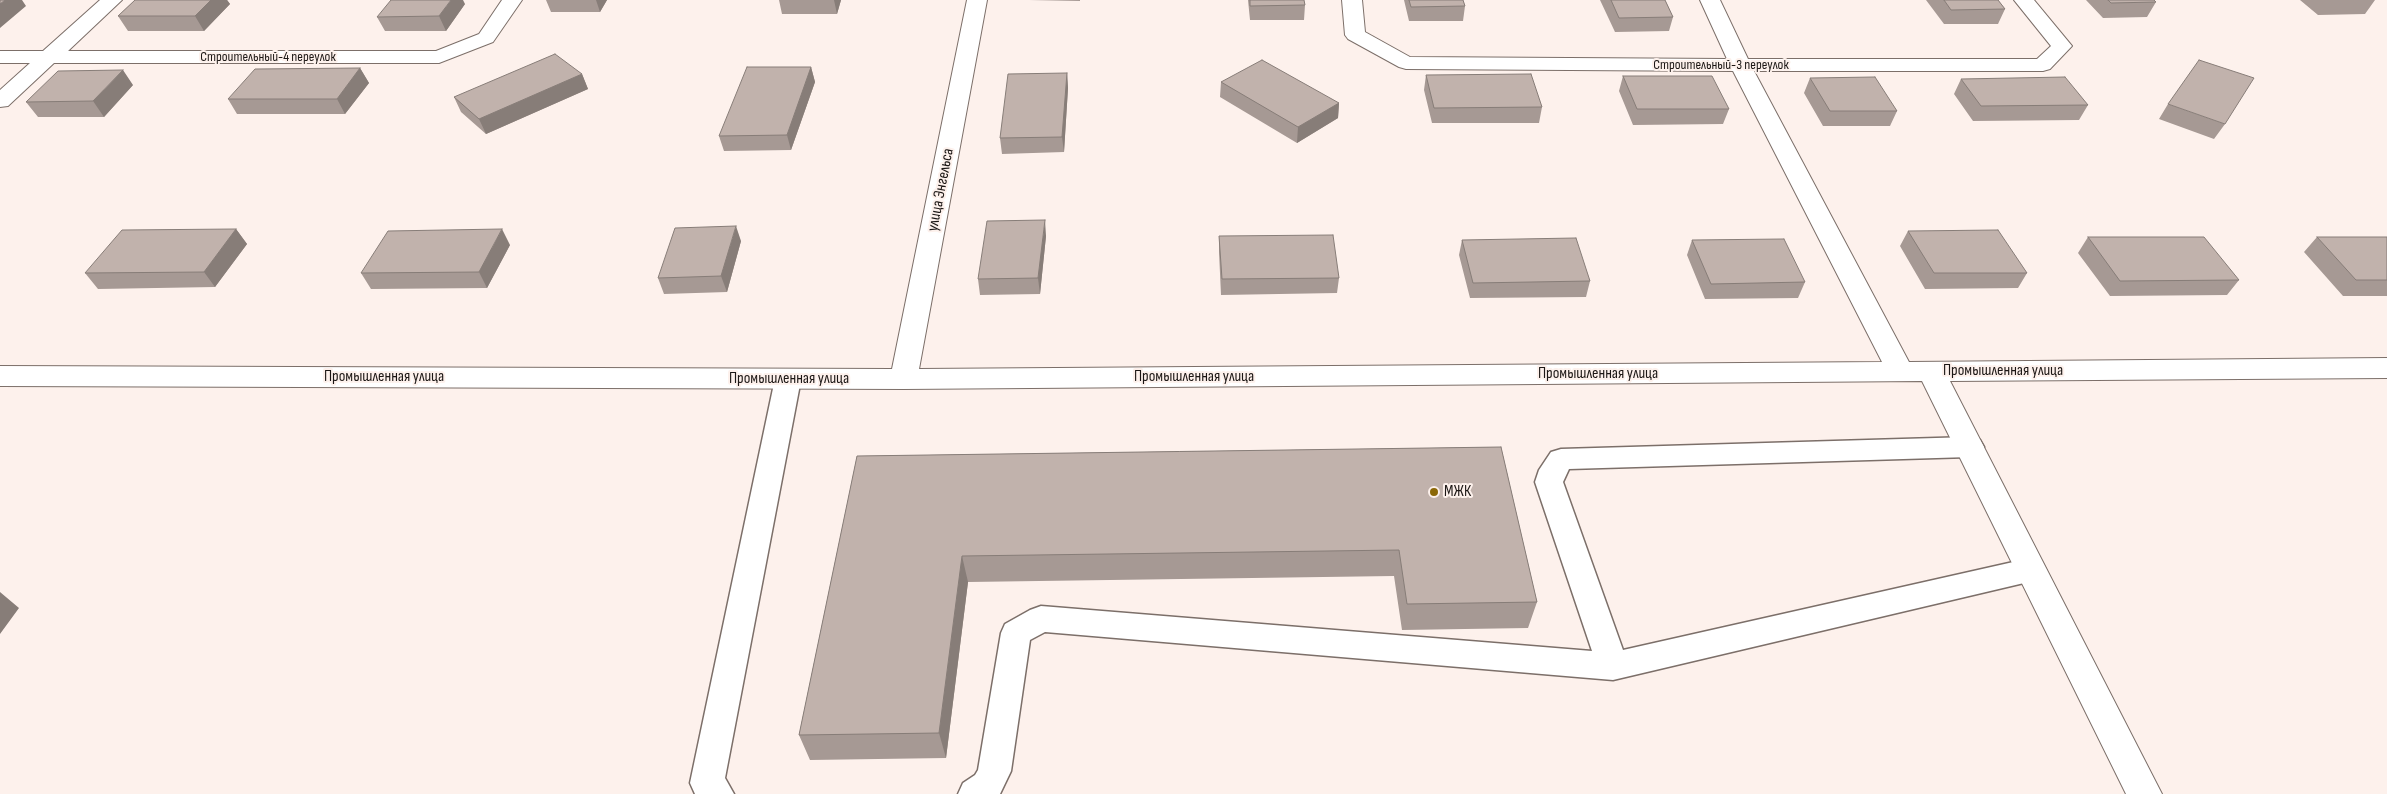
<!DOCTYPE html>
<meta charset="utf-8">
<style>
body{margin:0}
canvas{display:block;background:#fdf1ec}
</style>
<canvas width="2387" height="794"></canvas>
<script>
const context = document.querySelector('canvas').getContext('2d');
context.lineJoin = 'round';
const poly = rows => new Path2D(rows.map(r => 'M' + r).join(''));
function stroke(path, color, width, dash) { context.strokeStyle = color; context.lineWidth = width; context.lineCap = dash ? 'butt' : 'round'; context.setLineDash(dash || []); context.stroke(path); }
function paint(path, color) { context.fillStyle = color; context.fill(path, 'evenodd'); }
function drawText(font, color, halo, rows, align = 'center') {
  context.font = font + ' "Sofia Sans Condensed",sans-serif'; context.lineWidth = 4; context.setLineDash([]); context.textBaseline = 'middle'; context.strokeStyle = halo; context.fillStyle = color; for (const [text, x, y, turn = 0] of rows) {
    context.save(); context.translate(x, y); context.rotate((+turn || 0) * Math.PI / 180); context.textAlign = isNaN(turn) ? turn : align; if (halo) context.strokeText(text, 0, 0); context.fillText(text, 0, 0); context.restore();
  }
}
const service = poly([
 [788,370,797,372,801,379,725,778,734,794,695,794,690,783,775,379,779,372,788,370],
 [1970,437,1980,440,1984,447,1980,454,1970,457,1569,469,1563,482,1623,650,2031,558,2041,561,2046,570,2041,579,1613,680,1045,632,1030,640,1011,771,1000,794,958,794,963,783,975,775,978,770,1001,633,1005,624,1030,610,1041,606,1592,651,1535,482,1539,470,1551,452,1561,449,1970,437]
]);
const minor = poly([
 [100,0,122,0,68,51,436,51,479,34,502,0,522,0,493,42,439,63,54,63,8,106,0,107,0,90,30,63,0,63,0,51,43,51,100,0],
 [967,0,987,0,919,369,1882,362,1733,71,1406,69,1399,67,1348,39,1345,35,1342,0,1362,0,1365,32,1410,57,1727,59,1700,0,1720,0,1748,59,2037,59,2051,46,2014,0,2034,0,2072,46,2050,69,2043,71,1754,71,1909,362,2387,358,2387,378,1950,381,2162,794,2126,794,1922,381,904,389,0,386,0,366,892,369,967,0]
]);
stroke(service, '#7c6f69', 3);
stroke(minor, '#7c6f69', 2);
paint(service, '#fff');
paint(minor, '#fff');
paint(poly([
 [135,0,227,0,230,4,204,31,128,31,118,16],
 [546,0,607,0,600,12,551,12],
 [779,0,841,0,837,14,782,14],
 [1029,0,1080,0,1080,1],
 [1248,0,1304,0,1305,5,1304,20,1250,20],
 [1404,0,1463,0,1465,6,1463,21,1409,21],
 [1600,0,1665,0,1673,17,1669,31,1615,32],
 [1926,0,1998,0,2005,9,1998,24,1944,24],
 [2086,0,2154,0,2156,2,2147,17,2103,18],
 [2300,0,2375,0,2365,14,2318,15],
 [465,4,446,31,385,31,377,17],
 [811,67,815,82,791,150,724,151,719,136],
 [360,68,369,83,345,114,237,114,228,99],
 [1067,73,1068,88,1064,152,1002,154,1000,138],
 [582,74,588,89,486,134,461,112,454,97],
 [1426,75,1542,107,1539,123,1432,123,1424,90],
 [1623,76,1729,109,1723,124,1633,125,1619,91],
 [1810,78,1897,111,1890,126,1823,126,1804,93],
 [1961,79,2088,105,2079,120,1973,121,1954,94],
 [1221,82,1339,103,1338,118,1297,143,1220,97],
 [133,85,104,117,38,117,26,102],
 [2168,104,2225,124,2214,139,2159,119],
 [236,229,247,244,215,287,98,289,85,273],
 [1908,231,2027,273,2018,288,1925,289,1900,246],
 [1046,236,1040,294,980,295,978,279],
 [1219,236,1339,278,1337,293,1221,295,1219,252],
 [2088,237,2239,280,2227,295,2110,296,2078,253],
 [2317,237,2387,237,2387,296,2343,296,2304,252],
 [1462,240,1590,281,1586,297,1470,298,1459,255],
 [1692,240,1805,282,1798,298,1705,299,1687,255],
 [741,241,727,292,664,294,658,278],
 [510,245,487,288,371,289,361,273],
 [1501,447,1537,602,1528,628,1402,630,1394,576,968,582,946,758,810,760,799,735,857,456]
]), '#a69994');
paint(poly([
 [5,0,22,0,26,6,0,28,0,4],
 [211,0,227,0,230,4,204,31,195,16],
 [451,0,463,0,465,4,446,31,439,16],
 [596,0,607,0,600,12],
 [834,0,841,0,837,14],
 [811,67,815,82,791,150,787,135],
 [360,68,369,83,345,114,337,99],
 [123,70,133,85,104,117,93,101],
 [1067,73,1068,88,1064,152,1062,137],
 [582,74,588,89,486,134,479,119],
 [1339,103,1338,118,1297,143,1298,127],
 [1045,220,1046,236,1040,294,1038,278],
 [736,226,741,241,727,292,721,276],
 [236,229,247,244,215,287,204,272],
 [502,229,510,245,487,288,479,272],
 [962,556,968,582,946,758,939,733],
 [0,592,19,608,0,634]
]), '#877d78');
const building = poly([
 [0,0,5,0,0,4,0,0],
 [135,0,211,0,195,16,118,16,135,0],
 [391,0,451,0,439,16,377,17,391,0],
 [1250,0,1304,0,1305,5,1250,6,1250,0],
 [1409,0,1463,0,1465,6,1411,7,1409,0],
 [1611,0,1665,0,1673,17,1619,18,1611,0],
 [1944,0,1998,0,2005,9,1951,10,1944,0],
 [2108,0,2154,0,2156,2,2111,3,2108,0],
 [555,54,582,74,479,119,454,97,555,54],
 [1262,60,1339,103,1298,127,1221,82,1262,60],
 [2199,60,2254,78,2225,124,2168,104,2199,60],
 [747,67,811,67,787,135,719,136,747,67],
 [360,68,337,99,228,99,255,69,360,68],
 [123,70,93,101,26,102,58,71,123,70],
 [1067,73,1062,137,1000,138,1008,74,1067,73],
 [1531,74,1542,107,1434,108,1426,75,1531,74],
 [1623,76,1712,76,1729,109,1637,109,1623,76],
 [1875,77,1897,111,1830,111,1810,78,1875,77],
 [2065,77,2088,105,1981,106,1961,79,2065,77],
 [1045,220,1038,278,978,279,987,221,1045,220],
 [736,226,721,276,658,278,675,228,736,226],
 [236,229,204,272,85,273,122,230,236,229],
 [502,229,479,272,361,273,388,231,502,229],
 [1998,230,2027,273,1934,273,1908,231,1998,230],
 [1333,235,1339,278,1222,279,1219,236,1333,235],
 [2088,237,2204,237,2239,280,2120,281,2088,237],
 [2317,237,2387,237,2387,280,2356,280,2317,237],
 [1576,238,1590,281,1473,283,1462,240,1576,238],
 [1784,239,1805,282,1711,284,1692,240,1784,239],
 [1501,447,1537,602,1407,604,1399,550,962,556,939,733,799,735,857,456,1501,447]
]);
paint(building, '#c1b2ac');
stroke(building, '#877d78', 1);
for (const [x, y, r, color] of [
 [1434,492,5,"#8b6706"]
]) { const dot = new Path2D(); dot.arc(x, y, r, 0, 2 * Math.PI); context.fillStyle = color; context.fill(dot); stroke(dot, '#fdf1ec', 2); }
drawText('14px', '#1c1715', '#fdf1ec', [
 ["Строительный-4 переулок",268,57],
 ["Строительный-3 переулок",1721,65]
]);
drawText('16px', '#1c1715', '#fdf1ec', [
 ["улица Энгельса",941,190,-79],
 ["Промышленная улица",2003,371],
 ["Промышленная улица",1598,374],
 ["Промышленная улица",384,377],
 ["Промышленная улица",1194,377],
 ["Промышленная улица",789,379]
]);
drawText('16px', '#1c1715', '#fdf1ec', [
 ["МЖК",1444,492]
], 'left');
</script>
